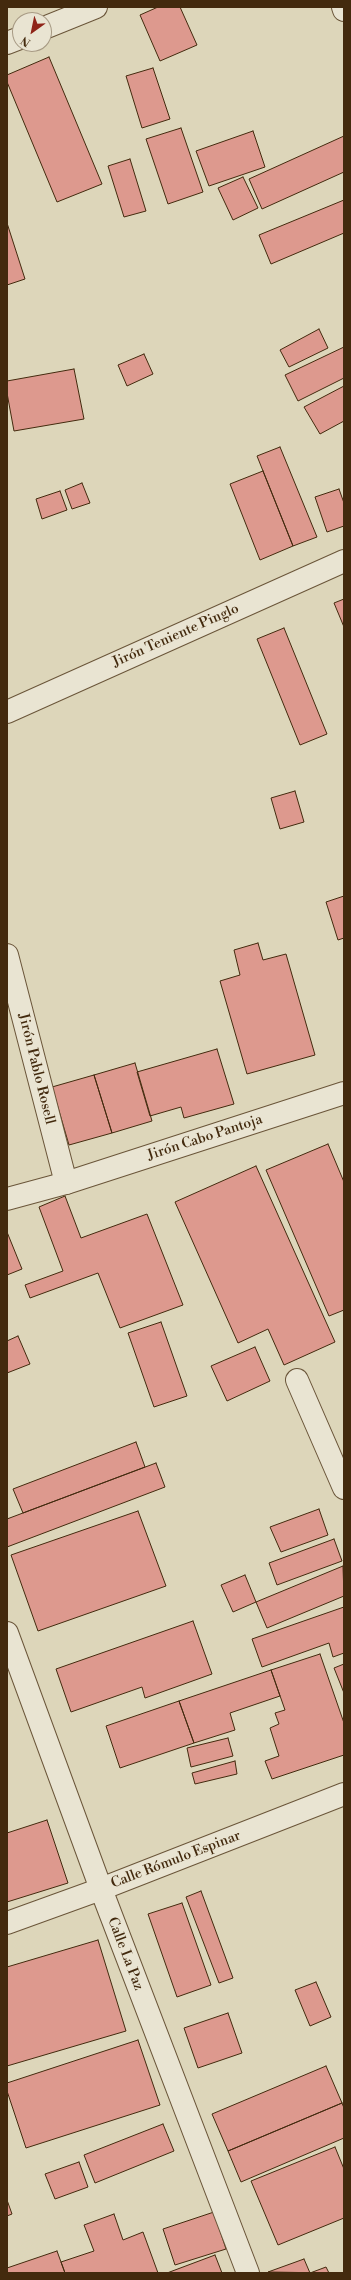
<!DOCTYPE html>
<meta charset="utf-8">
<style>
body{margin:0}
#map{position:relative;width:351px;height:2280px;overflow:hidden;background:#ddd6ba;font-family:"Libre Bodoni",serif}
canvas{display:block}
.frame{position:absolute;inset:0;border:8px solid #432a0e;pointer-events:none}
.north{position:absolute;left:12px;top:12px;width:40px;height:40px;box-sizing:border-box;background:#e9e4d2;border:1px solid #a79a84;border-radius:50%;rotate:213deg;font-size:11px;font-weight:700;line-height:16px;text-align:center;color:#432a0e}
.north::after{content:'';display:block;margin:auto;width:14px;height:18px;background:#8f2418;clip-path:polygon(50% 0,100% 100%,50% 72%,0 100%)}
</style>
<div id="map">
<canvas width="351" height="2280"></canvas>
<div class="frame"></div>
<div class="north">N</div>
</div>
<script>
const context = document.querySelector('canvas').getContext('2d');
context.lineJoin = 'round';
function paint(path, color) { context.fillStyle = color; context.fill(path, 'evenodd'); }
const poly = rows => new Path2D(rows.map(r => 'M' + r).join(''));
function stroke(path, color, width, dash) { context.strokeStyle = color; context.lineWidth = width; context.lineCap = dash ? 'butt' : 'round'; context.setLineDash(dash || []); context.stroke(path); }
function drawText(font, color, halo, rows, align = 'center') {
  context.font = font + ' "Libre Bodoni",serif'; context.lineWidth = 3; context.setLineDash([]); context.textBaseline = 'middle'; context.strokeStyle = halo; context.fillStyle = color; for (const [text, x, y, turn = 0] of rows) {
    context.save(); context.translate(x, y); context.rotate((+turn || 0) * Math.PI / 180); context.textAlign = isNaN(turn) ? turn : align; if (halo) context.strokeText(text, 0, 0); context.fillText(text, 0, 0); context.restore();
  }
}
const building = poly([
 [158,7,180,7,197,45,160,61,140,15,158,7],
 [49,57,102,184,57,202,7,82,7,75,49,57],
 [153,68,170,119,142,128,126,76,153,68],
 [181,128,203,192,168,204,146,139,181,128],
 [253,131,265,167,209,186,196,151,253,131],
 [344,136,344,172,262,209,249,179,344,136],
 [130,159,146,211,124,217,108,166,130,159],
 [243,177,258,208,233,220,218,188,243,177],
 [344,200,344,233,271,264,259,235,344,200],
 [7,223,25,279,7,285,7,223],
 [319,329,328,348,289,367,280,350,319,329],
 [344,347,344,378,298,401,285,375,344,347],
 [144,354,153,374,127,386,118,365,144,354],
 [74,369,84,419,14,431,7,393,7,381,74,369],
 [344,386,344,421,320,434,304,407,344,386],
 [280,447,317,537,293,546,257,456,280,447],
 [263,471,293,546,260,560,230,484,263,471],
 [82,483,90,503,72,509,65,490,82,483],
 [339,489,344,503,344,526,327,532,315,497,339,489],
 [60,491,67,510,42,519,36,499,60,491],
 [344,599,344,627,334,603,344,599],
 [284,628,327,734,300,745,257,639,284,628],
 [295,791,304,822,280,829,271,798,295,791],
 [344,896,344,938,338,940,326,902,344,896],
 [258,943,263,960,286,954,315,1055,247,1074,220,981,240,975,234,950,258,943],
 [217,1049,234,1104,184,1118,181,1107,150,1116,137,1072,217,1049],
 [135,1063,152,1121,112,1133,94,1075,135,1063],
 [94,1075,112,1133,69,1145,52,1087,94,1075],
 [328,1144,344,1182,344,1310,329,1316,266,1170,328,1144],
 [256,1166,335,1342,284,1365,268,1329,238,1343,175,1202,256,1166],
 [65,1196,81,1238,147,1214,183,1305,120,1328,98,1273,30,1298,25,1285,63,1271,39,1207,65,1196],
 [7,1232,22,1269,7,1275,7,1232],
 [161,1322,187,1396,154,1407,128,1333,161,1322],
 [18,1336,30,1364,7,1373,7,1341,18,1336],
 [255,1347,270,1381,227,1401,211,1366,255,1347],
 [136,1442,145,1467,23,1513,13,1489,136,1442],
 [156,1463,165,1487,7,1547,7,1519,156,1463],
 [319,1509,328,1535,281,1552,270,1527,319,1509],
 [138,1511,166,1586,38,1631,11,1555,138,1511],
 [334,1539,342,1561,277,1585,269,1563,334,1539],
 [343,1566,344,1596,267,1628,256,1602,343,1566],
 [245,1575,256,1602,233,1612,221,1585,245,1575],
 [344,1607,344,1653,333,1657,329,1643,262,1667,252,1639,344,1607],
 [193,1621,212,1674,145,1698,142,1687,71,1712,56,1669,193,1621],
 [320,1654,344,1723,344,1755,272,1779,265,1761,279,1756,270,1728,279,1724,275,1713,285,1710,271,1670,320,1654],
 [344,1664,344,1693,334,1668,344,1664],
 [271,1670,280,1696,230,1713,235,1730,194,1743,179,1701,271,1670],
 [179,1701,194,1743,120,1768,106,1726,179,1701],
 [228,1738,233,1756,191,1767,187,1748,228,1738],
 [235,1761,237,1774,195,1784,192,1773,235,1761],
 [47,1820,68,1883,7,1902,7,1833,47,1820],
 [201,1891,233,1978,219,1983,186,1897,201,1891],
 [182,1903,211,1985,177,1997,148,1914,182,1903],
 [98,1940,126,2031,7,2066,7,1967,98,1940],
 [316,1982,331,2017,310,2026,295,1990,316,1982],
 [228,2013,242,2053,198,2068,184,2028,228,2013],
 [138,2040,160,2105,26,2148,7,2091,7,2083,138,2040],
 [326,2066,342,2103,228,2151,212,2114,326,2066],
 [342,2103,344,2108,344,2138,241,2182,228,2151,342,2103],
 [163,2124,174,2151,95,2183,84,2155,163,2124],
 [335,2147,344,2169,344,2218,278,2245,251,2181,335,2147],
 [79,2162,88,2187,55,2199,45,2174,79,2162],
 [7,2200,12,2214,7,2216,7,2200],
 [214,2212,226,2249,175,2265,163,2229,214,2212],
 [114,2214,123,2240,143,2232,158,2273,65,2273,61,2262,94,2251,84,2225,114,2214],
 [57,2251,65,2273,7,2273,7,2268,57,2251],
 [215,2255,222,2273,167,2273,215,2255],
 [304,2259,310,2273,326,2267,329,2273,268,2272,304,2259]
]);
paint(building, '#dd998e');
stroke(building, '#432a0e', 1);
const minor = poly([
 [343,7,344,10],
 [44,28,96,7],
 [7,43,20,38],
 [7,712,344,561],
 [7,1199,66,1183],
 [297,1380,344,1488],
 [7,1633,101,1889,248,2273],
 [7,1923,101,1889,344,1794]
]);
const tertiary = poly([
 [7,955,66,1183,344,1093]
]);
stroke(minor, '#6a5539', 24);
stroke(tertiary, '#6a5539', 24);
stroke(minor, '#e9e4d2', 22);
stroke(tertiary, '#e9e4d2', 22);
drawText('14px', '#432a0e', '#e9e4d2', [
 ["Jirón Teniente Pinglo",176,636,-24],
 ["Jirón Pablo Rosell",36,1069,76],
 ["Jirón Cabo Pantoja",205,1138,-18],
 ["Calle Rómulo Espinar",176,1860,-21],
 ["Calle La Paz",125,1954,69]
]);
</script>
